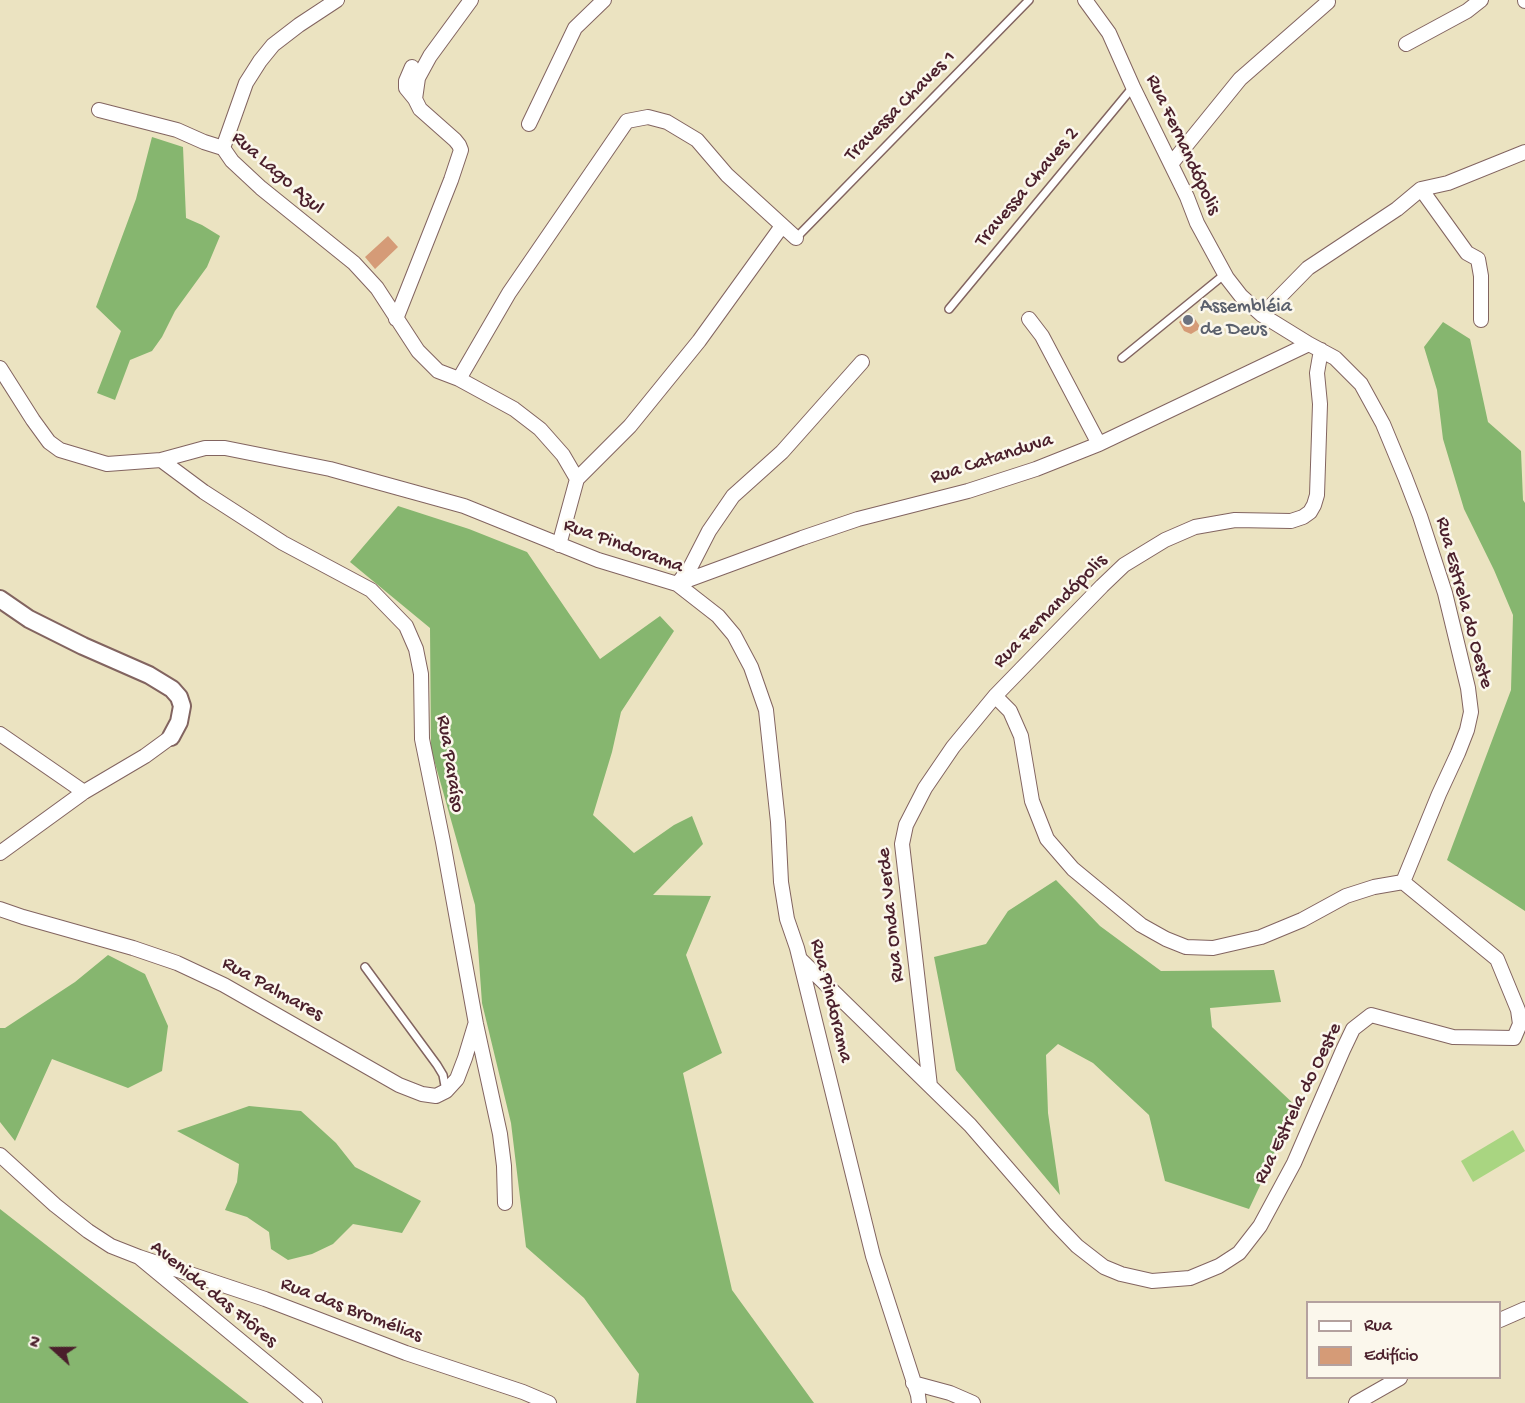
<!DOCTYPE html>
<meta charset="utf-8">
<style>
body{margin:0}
#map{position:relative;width:1525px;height:1403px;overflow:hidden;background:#ebe3c1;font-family:"Gochi Hand",sans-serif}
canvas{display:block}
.legend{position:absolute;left:1306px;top:1301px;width:195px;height:78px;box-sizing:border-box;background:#fbf7ec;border:2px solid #b4a19f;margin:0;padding:8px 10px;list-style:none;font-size:18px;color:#4a1f2b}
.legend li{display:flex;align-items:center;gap:12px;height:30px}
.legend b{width:30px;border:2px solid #b4a19f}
.north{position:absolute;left:24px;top:1319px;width:60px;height:60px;-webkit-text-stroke:4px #fbf7ec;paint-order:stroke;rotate:291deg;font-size:16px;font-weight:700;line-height:24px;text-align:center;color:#4a1f2b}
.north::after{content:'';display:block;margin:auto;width:21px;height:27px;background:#4a1f2b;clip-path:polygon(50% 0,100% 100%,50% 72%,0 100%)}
</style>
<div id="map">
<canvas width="1525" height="1403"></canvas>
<ul class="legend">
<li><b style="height:8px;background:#fff"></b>Rua</li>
<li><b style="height:16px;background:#d59b77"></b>Edifício</li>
</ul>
<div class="north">N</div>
</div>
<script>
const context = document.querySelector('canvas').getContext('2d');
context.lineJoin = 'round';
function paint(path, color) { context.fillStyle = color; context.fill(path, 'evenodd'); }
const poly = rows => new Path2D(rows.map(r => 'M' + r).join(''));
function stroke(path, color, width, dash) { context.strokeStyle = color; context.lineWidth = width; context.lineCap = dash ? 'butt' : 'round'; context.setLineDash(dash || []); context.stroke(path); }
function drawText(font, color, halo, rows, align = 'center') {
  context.font = font + ' "Gochi Hand",sans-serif'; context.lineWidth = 5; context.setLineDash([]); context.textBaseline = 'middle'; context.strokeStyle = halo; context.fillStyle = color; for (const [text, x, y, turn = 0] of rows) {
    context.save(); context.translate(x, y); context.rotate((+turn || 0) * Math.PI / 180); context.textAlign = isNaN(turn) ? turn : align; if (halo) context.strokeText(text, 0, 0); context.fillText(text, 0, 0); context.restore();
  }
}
paint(poly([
 [1513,1130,1525,1151,1473,1182,1461,1161]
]), '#a9d581');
paint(poly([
 [152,137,183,147,186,218,202,225,220,236,207,267,175,311,162,337,152,351,130,360,115,400,97,393,121,331,96,307,136,199],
 [1443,322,1470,339,1488,422,1521,451,1523,500,1525,503,1525,911,1447,860,1511,690,1513,615,1494,570,1464,509,1443,439,1437,390,1424,347],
 [398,506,469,529,527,552,600,659,660,616,674,631,621,712,612,752,593,815,634,853,674,825,692,816,703,844,653,895,711,896,686,955,722,1053,683,1073,732,1290,814,1403,636,1403,639,1374,584,1298,526,1247,511,1123,482,1003,475,905,431,749,430,628,350,562],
 [1056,880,1100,926,1161,971,1274,970,1281,1002,1210,1008,1212,1027,1297,1107,1249,1209,1165,1181,1149,1115,1093,1063,1058,1044,1046,1055,1048,1113,1060,1195,956,1070,934,957,986,944,1008,911],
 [108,955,145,974,168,1026,162,1071,128,1088,52,1059,15,1141,0,1122,0,1028,5,1028,75,982],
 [249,1106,301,1111,336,1143,355,1167,421,1201,402,1233,353,1224,333,1244,312,1254,288,1260,271,1249,269,1232,247,1217,225,1210,237,1182,239,1164,177,1131],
 [0,1209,249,1403,0,1403]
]), '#86b66f');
paint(poly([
 [388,236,398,247,375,269,365,257],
 [1191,313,1201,328,1191,334,1184,331,1179,322]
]), '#d59b77');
const service = poly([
 [796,238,1029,0],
 [949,309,1133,87],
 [1122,358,1225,274],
 [365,967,437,1065,443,1075,446,1091]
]);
const minor = poly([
 [1085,0,1109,33,1133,87,1187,197,1197,223,1227,278,1241,296,1262,315,1309,344,1335,358,1361,384,1383,424,1405,477,1420,516,1445,593,1468,688,1471,712,1467,730,1458,753,1439,794,1403,882],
 [1525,0,1525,1],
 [1406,44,1467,11,1481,0],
 [412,67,406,81,406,88,415,99],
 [99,110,177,130,204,142,223,148,232,161,261,188,354,263,377,288,418,351,438,371,459,379,514,409,540,429,563,455,577,479,559,545],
 [529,124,575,28,604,0],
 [223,148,246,83,260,61,273,45,299,25,337,0],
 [1171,164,1240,79,1328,2],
 [1421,189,1467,253,1478,259,1481,276,1481,320],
 [1262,315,1308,268,1397,209,1421,189,1448,183,1525,152],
 [396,319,451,180,461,150,459,145,455,140,420,109,415,99,418,78,430,56,471,0],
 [1029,319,1042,336,1099,444],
 [0,368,33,420,49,442,60,450,107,464,161,460,205,448,225,448,330,469,464,506,598,560,677,584,718,616,734,635,751,667,766,710,778,822,781,882,787,919,797,948,873,1256,918,1395,919,1403],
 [459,379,509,293,627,121,648,117,667,122,697,140,727,175,796,238],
 [161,460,204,492,283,543,371,590,406,626,416,649,421,674,422,739,443,842,476,1024,500,1134,504,1166,505,1203],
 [577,479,630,426,699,341,782,226],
 [678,583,690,568,709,531,733,496,782,452,862,362],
 [677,584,802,538,858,519,968,491,1036,469,1099,444,1309,344],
 [995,696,1010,711,1021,736,1032,801,1047,839,1073,869,1141,925,1166,939,1186,947,1213,948,1261,937,1302,920,1346,896,1374,887,1403,882],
 [0,734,84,792],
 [0,853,84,792,145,756,171,737],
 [0,909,23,917,133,948,177,963,224,985,399,1085,422,1094,436,1096,446,1091,457,1079,465,1058,475,1025],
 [800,959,970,1125,1055,1223,1077,1246,1104,1267,1121,1274,1152,1281,1190,1278,1219,1266,1239,1253,1260,1226,1294,1163,1343,1050,1353,1029,1371,1015,1453,1037,1514,1038,1520,1024,1518,1010,1497,959,1403,882],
 [930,1086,902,844,906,825,925,788,953,747,995,696,1102,586,1124,565,1165,540,1195,527,1235,520,1291,521,1303,517,1310,512,1314,505,1317,495,1320,404,1317,373,1321,350],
 [0,1155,55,1205,88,1231,111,1246,139,1257,289,1381,315,1403],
 [139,1257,265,1299,406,1353,523,1392,549,1403],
 [1500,1320,1525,1309],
 [913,1383,950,1393,973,1403],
 [1356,1403,1400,1378]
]);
const tertiary = poly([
 [0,599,29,619,83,646,149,675,172,689,179,697,182,706,179,722,171,737]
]);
stroke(service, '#826460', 10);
stroke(minor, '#826460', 16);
stroke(tertiary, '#826460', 20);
stroke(service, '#fff', 7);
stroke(minor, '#fff', 14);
stroke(tertiary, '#fff', 16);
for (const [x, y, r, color] of [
 [1188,320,6,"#6b7280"]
]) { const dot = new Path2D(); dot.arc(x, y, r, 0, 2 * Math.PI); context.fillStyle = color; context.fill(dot); stroke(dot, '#fbf7ec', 2); }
drawText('20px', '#4a1f2b', '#fbf7ec', [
 ["Travessa Chaves 1",901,107,-45],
 ["Rua Fernandópolis",1182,145,65],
 ["Rua Lago Azul",277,174,41],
 ["Travessa Chaves 2",1028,188,-50],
 ["Rua Catanduva",992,460,-18],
 ["Rua Pindorama",623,547,20],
 ["Rua Estrela do Oeste",1463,603,75],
 ["Rua Fernandópolis",1051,612,-45],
 ["Rua Paraíso",449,764,81],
 ["Rua Onda Verde",892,915,-96],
 ["Rua Palmares",272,990,29],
 ["Rua Pindorama",830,1001,76],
 ["Rua Estrela do Oeste",1299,1104,-64],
 ["Avenida das Flôres",213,1295,39],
 ["Rua das Bromélias",351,1311,21]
]);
drawText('20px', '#5b616d', '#fbf7ec', [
 ["Assembléia",1200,308],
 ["de Deus",1200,331]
], 'left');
</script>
